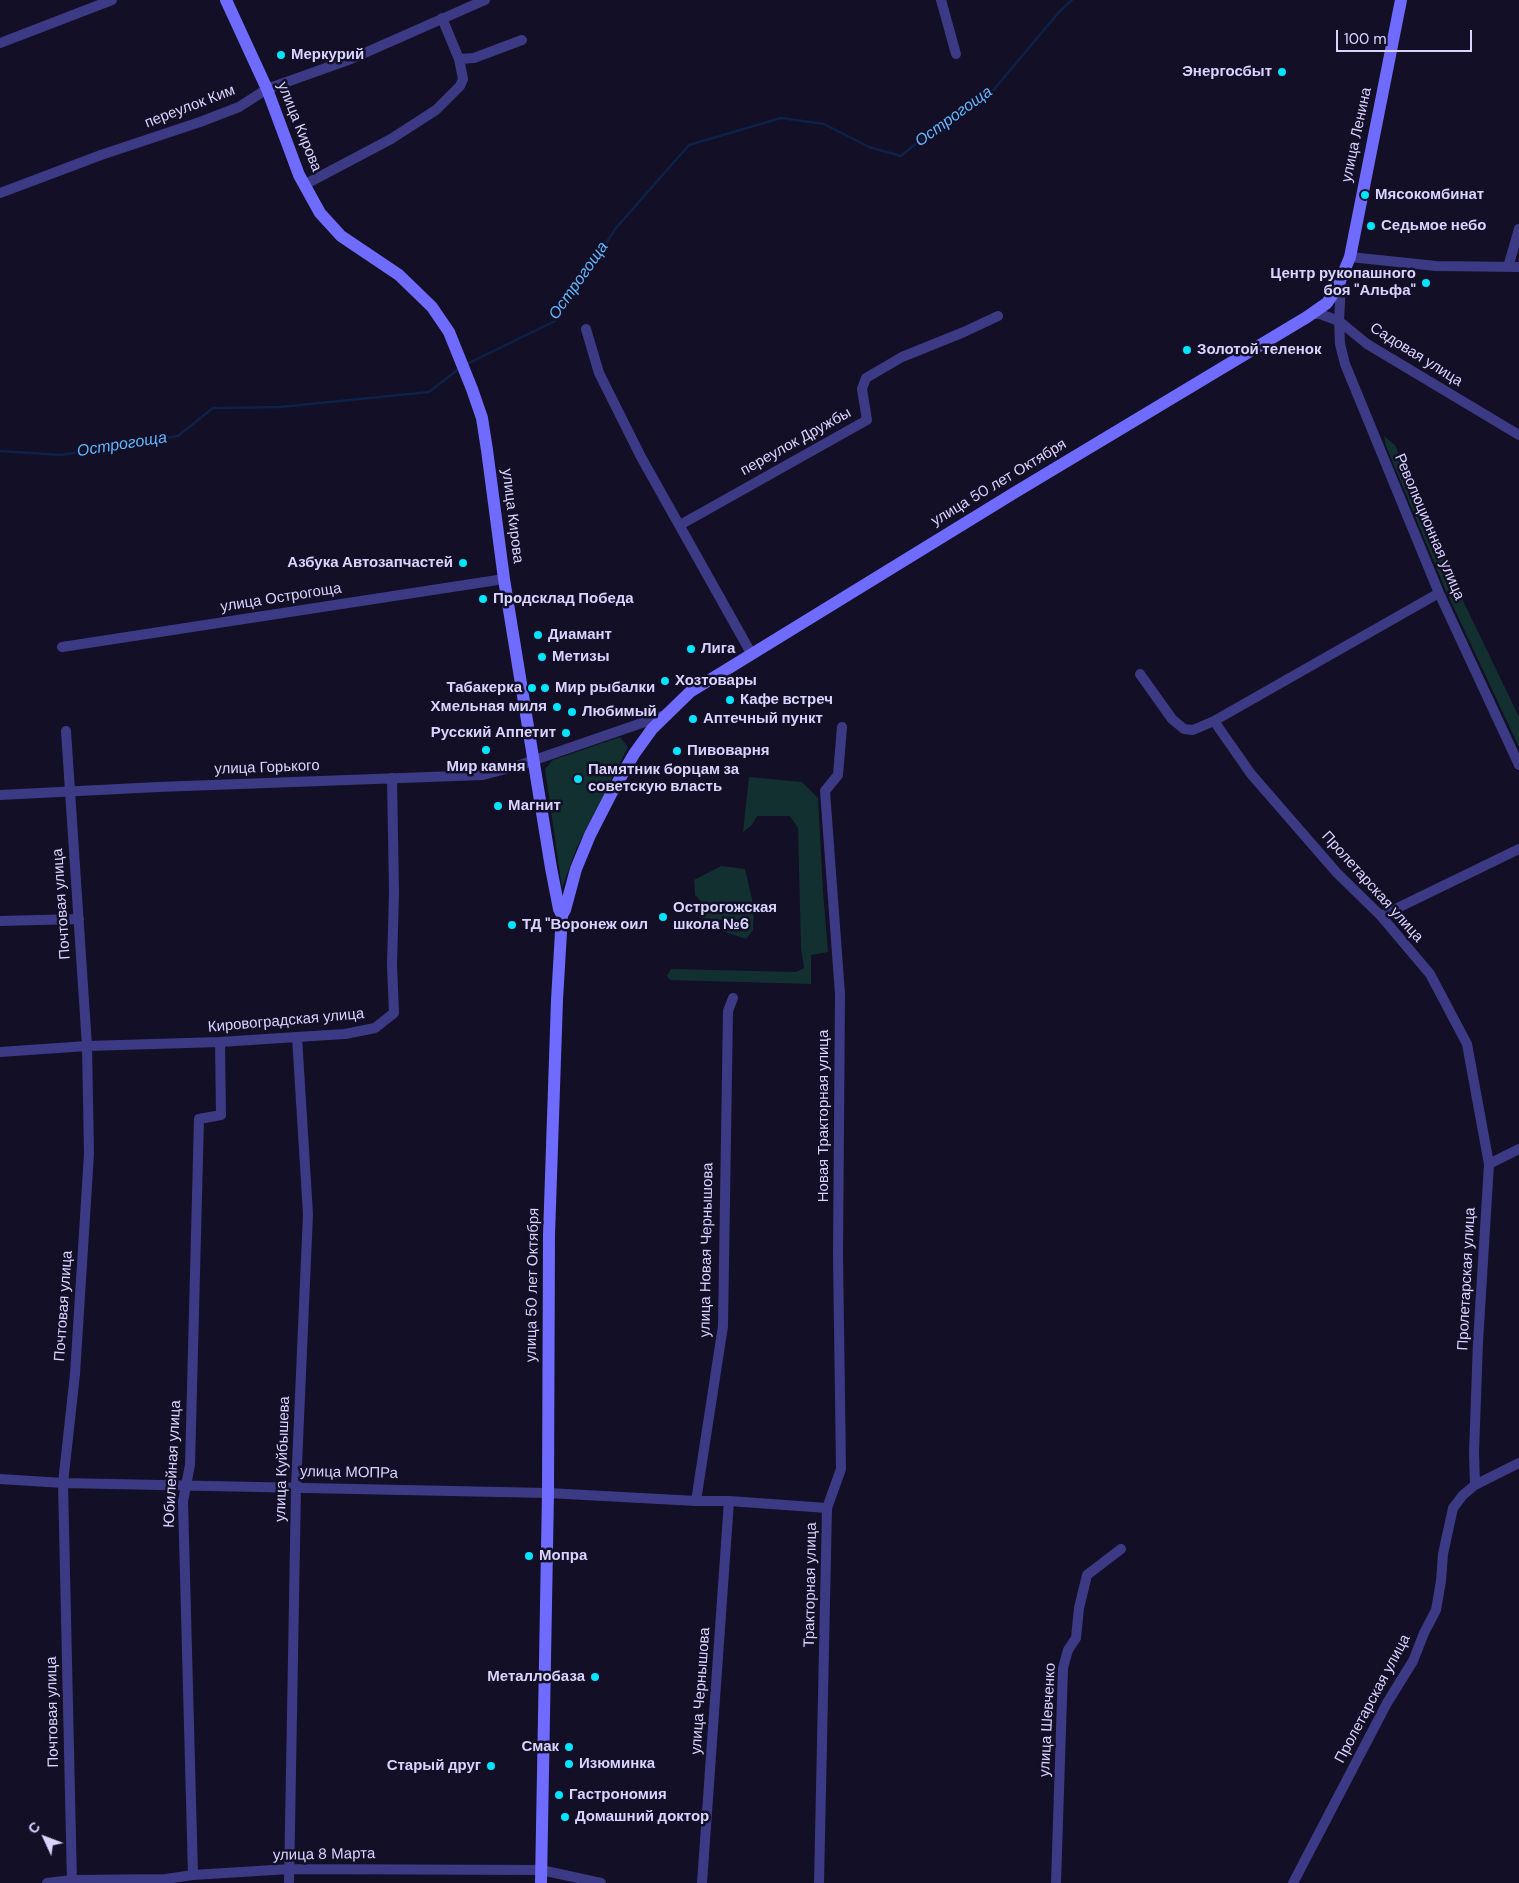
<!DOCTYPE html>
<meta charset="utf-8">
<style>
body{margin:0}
#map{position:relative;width:1519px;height:1883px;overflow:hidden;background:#130f26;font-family:"DM Sans",sans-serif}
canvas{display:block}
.north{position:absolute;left:20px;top:1813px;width:50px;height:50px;-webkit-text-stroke:4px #130f26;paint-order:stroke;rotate:313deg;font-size:14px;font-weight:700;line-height:20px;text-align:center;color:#d9d4ff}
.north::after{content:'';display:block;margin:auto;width:18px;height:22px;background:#d9d4ff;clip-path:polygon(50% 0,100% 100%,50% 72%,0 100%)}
.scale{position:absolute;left:1336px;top:30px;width:136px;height:22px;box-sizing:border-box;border:2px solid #d9d4ff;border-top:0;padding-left:6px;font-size:15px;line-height:18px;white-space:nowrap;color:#d9d4ff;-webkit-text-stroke:4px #130f26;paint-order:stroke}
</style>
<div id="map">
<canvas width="1519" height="1883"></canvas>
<div class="north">С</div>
<div class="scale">100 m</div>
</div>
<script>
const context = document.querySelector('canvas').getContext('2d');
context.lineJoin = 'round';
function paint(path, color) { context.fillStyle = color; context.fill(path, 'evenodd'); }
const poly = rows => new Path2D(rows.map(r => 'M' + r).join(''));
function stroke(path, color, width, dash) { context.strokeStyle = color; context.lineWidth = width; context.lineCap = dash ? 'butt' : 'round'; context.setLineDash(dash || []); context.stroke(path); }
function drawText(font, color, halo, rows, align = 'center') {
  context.font = font + ' "DM Sans",sans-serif'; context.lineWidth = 5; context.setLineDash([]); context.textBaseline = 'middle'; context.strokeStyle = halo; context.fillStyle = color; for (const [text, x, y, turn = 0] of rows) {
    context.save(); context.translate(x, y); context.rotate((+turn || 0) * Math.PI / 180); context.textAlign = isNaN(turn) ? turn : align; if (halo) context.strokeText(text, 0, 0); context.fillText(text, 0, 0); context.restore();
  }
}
paint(poly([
 [1384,436,1395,445,1456,586,1519,717,1519,747,1446,591,1386,446],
 [620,737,628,747,577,847,562,888,545,769,553,760],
 [749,777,802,782,818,798,823,891,828,952,811,955,811,984,670,980,667,976,671,969,796,972,804,968,801,948,798,828,790,816,757,816,751,826,743,832],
 [721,866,745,869,754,908,753,930,746,939,722,931,722,920,700,918,702,903,695,895,694,880]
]), '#12302f');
stroke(poly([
 [467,364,555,321,616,228,689,145,781,118,824,124,869,147,901,156,935,128,991,93,1059,12,1072,0],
 [0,451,61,455,178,436,213,408,280,407,429,392,460,368]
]), '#0c2248', 2.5);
stroke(poly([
 [941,0,956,54],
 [0,43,112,0],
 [459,59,474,58,522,40],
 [304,185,391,139,436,110,460,86,463,79,459,59,442,18],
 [0,193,101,155,200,122,239,107,267,89,351,59,485,0],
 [1350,257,1436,266,1519,267],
 [1508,267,1519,229],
 [1341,283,1339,321,1340,344,1345,364,1439,593,1519,765],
 [1311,314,1320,314,1339,321,1367,344,1519,435],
 [586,329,599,373,641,457,751,653],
 [680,525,867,420,862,389,866,378,902,357,964,332,998,316],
 [62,647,504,579],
 [1140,674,1172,719,1184,729,1193,730,1214,721],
 [66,731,87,1046,89,1154,75,1374,63,1483,72,1883],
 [0,795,158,787,483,775,517,766,665,715],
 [1381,916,1519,849],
 [0,921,79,919],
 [0,1052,87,1046,220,1042,297,1037,345,1034,375,1028,394,1013,392,965,394,892,392,778],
 [1489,1164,1519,1149],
 [0,1479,63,1483,548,1493,696,1501,729,1501,827,1508,819,1883],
 [1475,1485,1519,1463],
 [696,1501,723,1326,728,1011,733,998],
 [827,1508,841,1469,838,1255,840,994,825,791,838,775,842,727],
 [193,1875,183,1501,190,1465,199,1119,221,1115,220,1042],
 [47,1883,72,1880,166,1879,193,1875,289,1869,541,1870,601,1883],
 [289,1883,296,1487,308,1214,297,1037],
 [702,1883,729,1501],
 [1056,1883,1063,1668,1068,1650,1076,1638,1079,1608,1087,1575,1121,1549],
 [1293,1883,1387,1703,1413,1661,1424,1633,1436,1610,1441,1581,1443,1554,1453,1508,1463,1495,1475,1485,1474,1453,1478,1342,1489,1164,1467,1044,1430,974,1381,916,1337,873,1251,774,1214,721,1439,593]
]), '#3d3a85', 10);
stroke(poly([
 [226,0,267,89,299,175,320,213,341,236,399,275,432,307,449,332,472,389,482,418,487,450,504,579,551,868,559,909,562,915],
 [541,1883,548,1493,549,1235,557,1000,562,915,565,910,576,869,590,835,611,794,634,754,652,729,690,692,1014,493,1307,317,1327,303,1337,288,1350,257,1401,0]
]), '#6f6bff', 12);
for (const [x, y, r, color] of [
 [281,55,5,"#00e5ff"],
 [1282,72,5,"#00e5ff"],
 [1365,195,5,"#00e5ff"],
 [1371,226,5,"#00e5ff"],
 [1426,283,5,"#00e5ff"],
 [1187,350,5,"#00e5ff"],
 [463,563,5,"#00e5ff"],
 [483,599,5,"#00e5ff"],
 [538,635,5,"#00e5ff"],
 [691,649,5,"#00e5ff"],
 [542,657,5,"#00e5ff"],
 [665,681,5,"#00e5ff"],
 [532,688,5,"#00e5ff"],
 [545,688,5,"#00e5ff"],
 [730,700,5,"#00e5ff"],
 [557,707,5,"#00e5ff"],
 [572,712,5,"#00e5ff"],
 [693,719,5,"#00e5ff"],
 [566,733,5,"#00e5ff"],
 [486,750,5,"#00e5ff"],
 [677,751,5,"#00e5ff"],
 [578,779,5,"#00e5ff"],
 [498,806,5,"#00e5ff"],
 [663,917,5,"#00e5ff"],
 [512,925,5,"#00e5ff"],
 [529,1556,5,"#00e5ff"],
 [595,1677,5,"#00e5ff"],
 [569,1747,5,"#00e5ff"],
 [569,1764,5,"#00e5ff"],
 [491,1766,5,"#00e5ff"],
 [559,1795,5,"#00e5ff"],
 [565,1817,5,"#00e5ff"]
]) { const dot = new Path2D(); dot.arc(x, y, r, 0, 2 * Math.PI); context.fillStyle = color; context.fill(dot); stroke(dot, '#130f26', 2); }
drawText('bold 15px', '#d9d4ff', '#130f26', [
 ["Меркурий",291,55],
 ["Энергосбыт",1272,72,"right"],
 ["Мясокомбинат",1375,195],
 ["Седьмое небо",1381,226],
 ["Центр рукопашного",1416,274,"right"],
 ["боя \"Альфа\"",1416,291,"right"],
 ["Золотой теленок",1197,350],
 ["Азбука Автозапчастей",453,563,"right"],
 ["Продсклад Победа",493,599],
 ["Диамант",548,635],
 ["Лига",701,649],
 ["Метизы",552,657],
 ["Хозтовары",675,681],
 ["Табакерка",522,688,"right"],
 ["Мир рыбалки",555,688],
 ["Кафе встреч",740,700],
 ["Хмельная миля",547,707,"right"],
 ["Любимый",582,712],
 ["Аптечный пункт",703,719],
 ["Русский Аппетит",556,733,"right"],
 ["Пивоварня",687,751],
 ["Мир камня",486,767,"center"],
 ["Памятник борцам за",588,770],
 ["советскую власть",588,787],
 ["Магнит",508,806],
 ["Острогожская",673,908],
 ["школа №6",673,925],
 ["ТД \"Воронеж оил",522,925],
 ["Мопра",539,1556],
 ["Металлобаза",585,1677,"right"],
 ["Смак",559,1747,"right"],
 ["Изюминка",579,1764],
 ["Старый друг",481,1766,"right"],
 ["Гастрономия",569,1795],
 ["Домашний доктор",575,1817]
], 'left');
drawText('15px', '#d9d4ff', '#130f26', [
 ["переулок Ким",190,107,-21],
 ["улица Кирова",299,127,68],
 ["улица Ленина",1357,135,-78],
 ["Садовая улица",1416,355,32],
 ["переулок Дружбы",796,442,-29],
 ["улица 50 лет Октября",999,483,-31],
 ["улица Кирова",512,516,83],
 ["Революционная улица",1429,527,67],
 ["улица Острогоща",281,598,-9],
 ["улица Горького",267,768,-2],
 ["Пролетарская улица",1372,887,48],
 ["Почтовая улица",62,904,-94],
 ["Кировоградская улица",286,1021,-5],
 ["Новая Тракторная улица",824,1116,-90],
 ["улица Новая Чернышова",707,1250,-89],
 ["Пролетарская улица",1467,1279,-87],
 ["улица 50 лет Октября",533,1285,-89],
 ["Почтовая улица",64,1306,-86],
 ["улица Куйбышева",283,1459,-88],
 ["Юбилейная улица",173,1464,-87],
 ["улица МОПРа",349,1473,1],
 ["Тракторная улица",811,1585,-89],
 ["улица Чернышова",701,1691,-86],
 ["Пролетарская улица",1373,1699,-62],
 ["Почтовая улица",53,1712,-91],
 ["улица Шевченко",1048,1720,-87],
 ["улица 8 Марта",324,1855,-1]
]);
drawText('italic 16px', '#62b6ff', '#130f26', [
 ["Острогоща",954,117,-36],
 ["Острогоща",579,281,-55],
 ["Острогоща",122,445,-9]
]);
</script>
